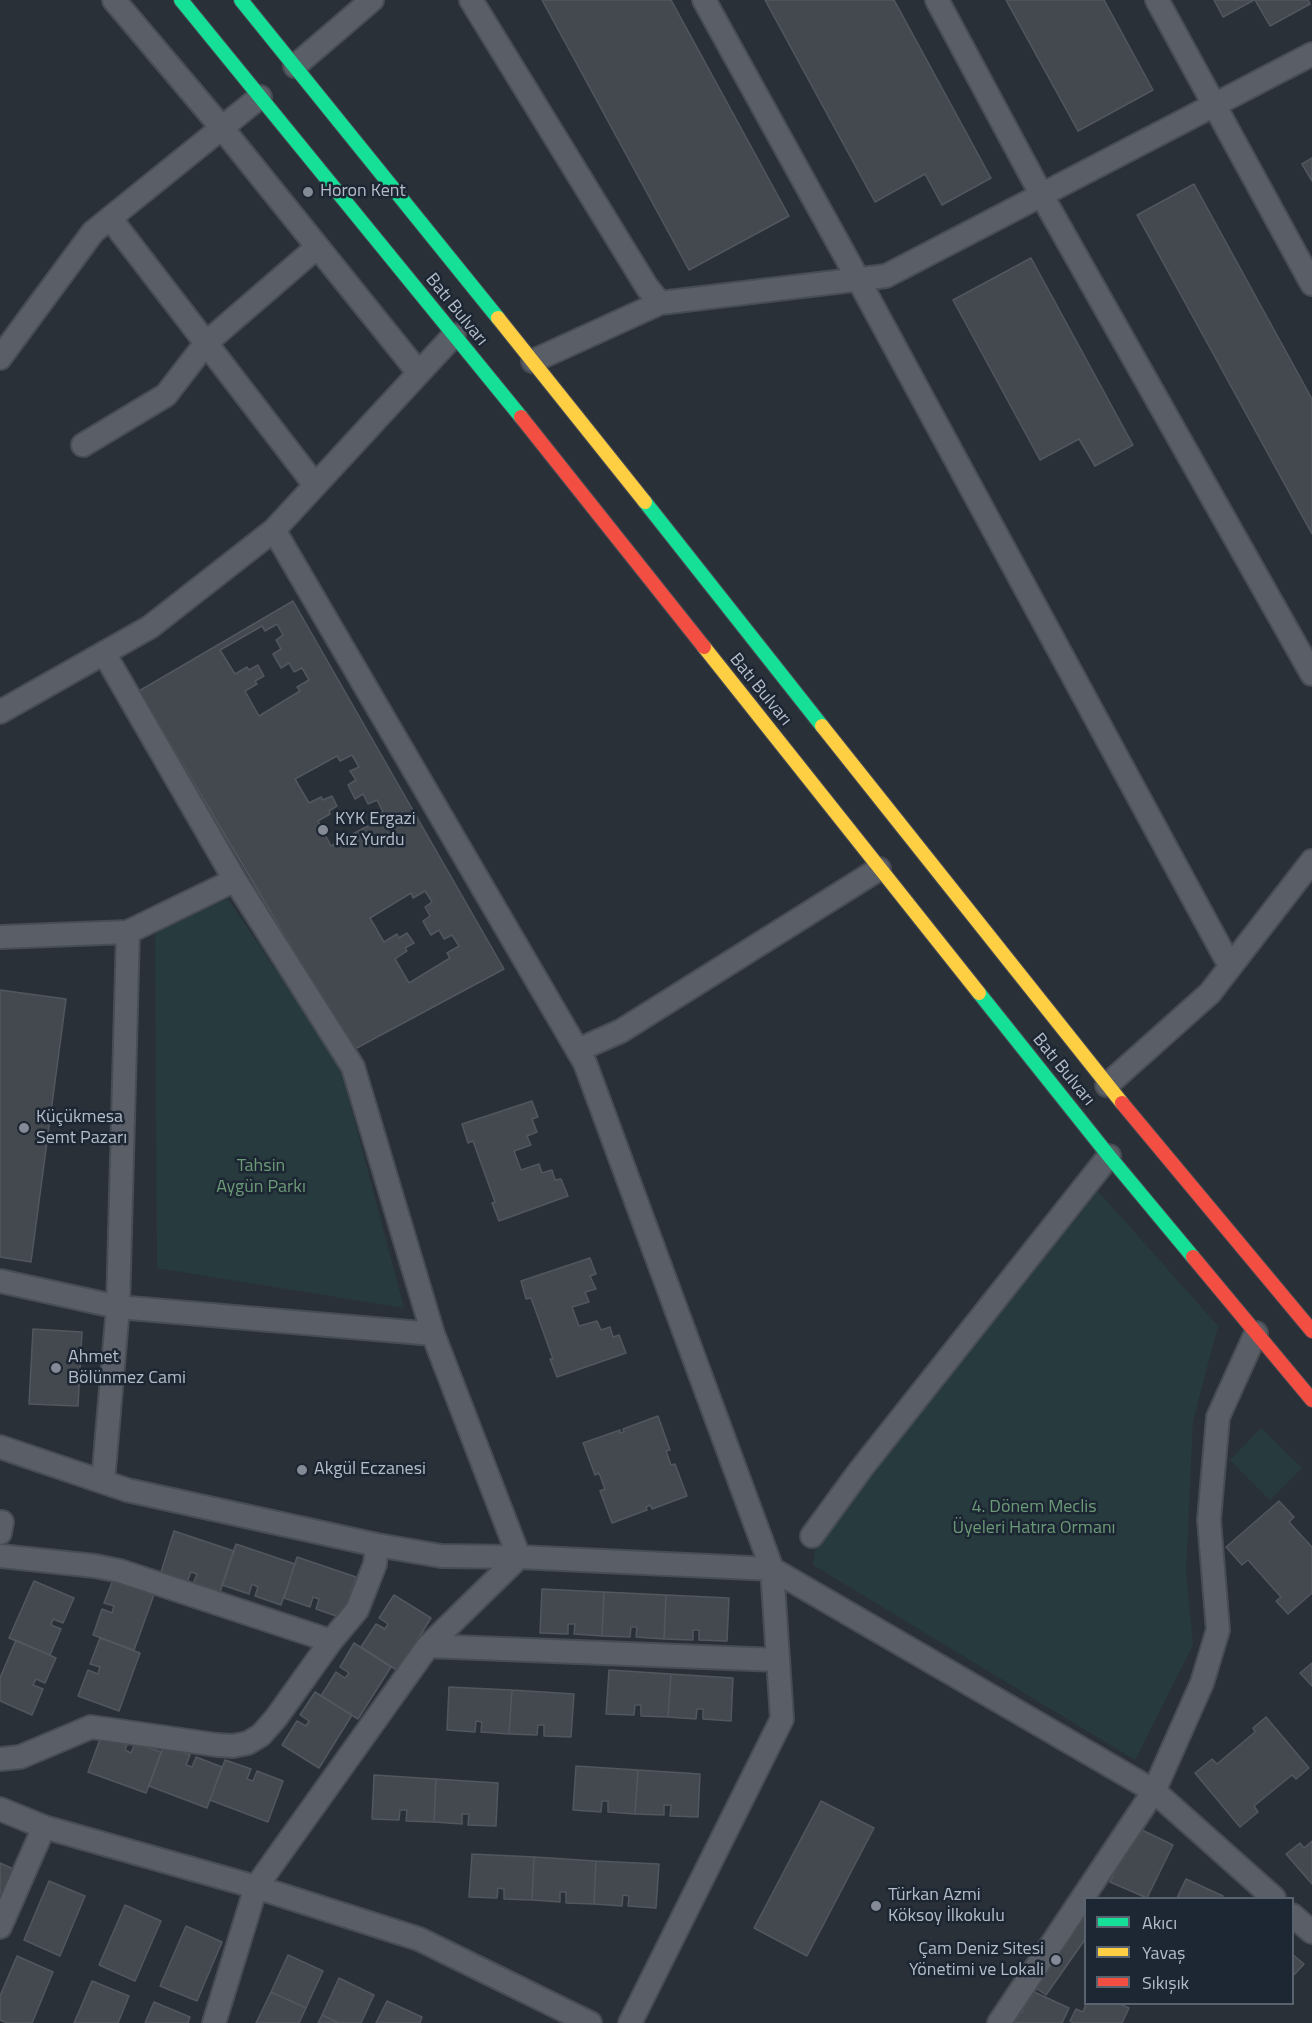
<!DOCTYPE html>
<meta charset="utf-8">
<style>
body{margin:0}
#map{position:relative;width:1312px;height:2023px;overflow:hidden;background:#2a3038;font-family:"Titillium Web",sans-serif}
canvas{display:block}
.legend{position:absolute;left:1084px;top:1897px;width:210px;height:108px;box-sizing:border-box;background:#1d2633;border:2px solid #59626f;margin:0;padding:8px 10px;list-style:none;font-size:18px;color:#b4bcc9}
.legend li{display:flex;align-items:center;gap:12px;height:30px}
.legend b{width:30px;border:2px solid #59626f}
</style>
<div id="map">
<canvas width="1312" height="2023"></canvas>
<ul class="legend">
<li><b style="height:8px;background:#16e098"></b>Akıcı</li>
<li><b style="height:8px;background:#ffcf43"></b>Yavaş</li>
<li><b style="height:8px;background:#f24e42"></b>Sıkışık</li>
</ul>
</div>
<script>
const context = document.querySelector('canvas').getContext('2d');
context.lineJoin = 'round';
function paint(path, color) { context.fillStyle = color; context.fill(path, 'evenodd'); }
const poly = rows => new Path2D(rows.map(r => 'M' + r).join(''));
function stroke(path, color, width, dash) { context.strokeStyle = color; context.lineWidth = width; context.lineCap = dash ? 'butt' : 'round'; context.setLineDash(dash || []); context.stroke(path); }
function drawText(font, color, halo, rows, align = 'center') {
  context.font = font + ' "Titillium Web",sans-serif'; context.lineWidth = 5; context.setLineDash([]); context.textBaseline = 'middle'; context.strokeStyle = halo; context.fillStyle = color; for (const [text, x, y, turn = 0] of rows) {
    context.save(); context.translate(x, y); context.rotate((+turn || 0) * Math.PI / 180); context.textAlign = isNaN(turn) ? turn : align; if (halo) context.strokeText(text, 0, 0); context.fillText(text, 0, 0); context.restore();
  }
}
paint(poly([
 [228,899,340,1065,404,1308,157,1268,155,928],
 [1098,1191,1218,1326,1193,1421,1186,1571,1193,1645,1135,1760,813,1565,816,1544],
 [1261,1428,1302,1468,1270,1500,1230,1460]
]), '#273a3e');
const building = poly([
 [542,0,671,0,789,216,689,270,542,0],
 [765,0,894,0,991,178,942,205,925,174,875,202,765,0],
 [1006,0,1104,0,1153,90,1078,131,1006,0],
 [1214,0,1254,0,1223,17,1214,0],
 [1255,0,1308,0,1310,4,1270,26,1255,0],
 [1312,158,1312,181,1302,164,1312,158],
 [1194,184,1312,399,1312,534,1137,215,1194,184],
 [1031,258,1133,445,1095,466,1079,439,1040,460,953,300,1031,258],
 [293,601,504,969,353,1050,139,691,293,601],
 [277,624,283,635,276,640,281,649,273,654,274,656,281,668,289,663,294,672,302,668,309,680,297,687,300,691,259,716,245,691,257,684,255,681,264,676,258,665,249,670,247,667,235,674,220,650,262,626,265,631,277,624],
 [352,755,359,767,350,771,356,780,348,785,355,799,363,794,368,804,377,800,383,812,371,818,373,823,331,846,318,821,330,814,329,811,337,806,332,796,323,800,321,797,309,803,295,779,337,756,340,761,352,755],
 [425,891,432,902,425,907,430,916,423,921,424,923,431,935,439,930,444,939,452,935,459,946,447,953,450,958,409,983,395,959,407,951,405,948,414,943,407,933,399,938,397,934,384,942,370,918,411,893,413,898,425,891],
 [0,990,66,999,31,1262,0,1257,0,990],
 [532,1101,538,1117,532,1119,537,1132,527,1136,531,1145,514,1151,521,1170,539,1164,542,1173,552,1170,555,1180,561,1179,568,1196,499,1221,492,1203,495,1202,473,1141,468,1143,462,1124,532,1101],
 [590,1258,596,1274,590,1276,596,1289,585,1292,589,1302,572,1307,579,1326,597,1321,601,1330,610,1327,613,1337,619,1335,626,1353,557,1377,550,1359,553,1359,531,1298,526,1299,521,1281,590,1258],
 [33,1329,82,1332,78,1406,29,1404,33,1329],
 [658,1416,670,1450,666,1451,671,1465,675,1464,687,1496,652,1509,650,1505,646,1507,647,1510,612,1523,600,1491,605,1489,599,1473,595,1475,583,1443,620,1430,620,1433,624,1432,623,1429,658,1416],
 [1279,1501,1294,1517,1289,1522,1312,1547,1312,1593,1288,1614,1276,1601,1281,1597,1248,1560,1242,1565,1226,1547,1279,1501],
 [174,1531,234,1551,220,1592,193,1584,197,1574,191,1572,187,1582,161,1572,174,1531],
 [236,1544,295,1564,281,1605,255,1596,258,1587,252,1584,249,1594,222,1585,236,1544],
 [297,1557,356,1577,342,1618,316,1609,319,1599,313,1597,310,1607,284,1598,297,1557],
 [114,1577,155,1592,134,1650,93,1635,102,1609,112,1613,114,1606,104,1603,114,1577],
 [34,1581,74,1598,63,1623,53,1619,51,1625,61,1629,50,1655,9,1638,34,1581],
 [542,1589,604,1592,602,1636,574,1634,575,1624,568,1624,568,1634,540,1633,542,1589],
 [604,1592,666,1595,664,1639,636,1637,637,1627,631,1627,630,1637,602,1636,604,1592],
 [394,1595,431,1618,398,1671,361,1647,376,1624,385,1629,388,1624,379,1618,394,1595],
 [666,1595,729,1598,727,1641,699,1640,699,1630,693,1630,693,1640,664,1639,666,1595],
 [100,1638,140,1653,119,1711,78,1696,88,1670,98,1674,100,1667,90,1664,100,1638],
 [16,1640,56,1658,45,1683,36,1679,33,1685,43,1689,32,1715,0,1701,0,1678,16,1640],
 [354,1643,391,1667,358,1719,321,1696,336,1672,345,1678,349,1673,340,1667,354,1643],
 [1312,1663,1312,1686,1300,1673,1312,1663],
 [609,1670,671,1674,668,1717,641,1716,641,1705,635,1705,634,1715,606,1714,609,1670],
 [671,1674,733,1678,731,1721,703,1719,703,1709,697,1709,696,1719,668,1717,671,1674],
 [449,1687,512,1690,509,1734,481,1732,482,1722,476,1721,475,1732,447,1730,449,1687],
 [512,1690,574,1694,571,1737,544,1736,544,1725,538,1725,537,1735,509,1734,512,1690],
 [315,1692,352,1715,319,1768,282,1745,297,1721,306,1726,309,1721,300,1715,315,1692],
 [1266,1717,1309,1768,1296,1779,1292,1775,1254,1806,1258,1812,1240,1827,1195,1773,1212,1759,1217,1764,1255,1732,1253,1728,1266,1717],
 [103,1731,129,1740,125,1750,131,1753,135,1743,161,1752,146,1793,88,1772,103,1731],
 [164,1745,190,1755,186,1765,192,1767,196,1757,222,1767,207,1808,149,1786,164,1745],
 [225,1760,251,1769,247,1779,253,1781,257,1771,283,1781,268,1822,210,1800,225,1760],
 [576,1766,638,1770,635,1814,608,1812,608,1801,602,1801,601,1812,573,1810,576,1766],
 [638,1770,700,1774,698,1817,670,1816,671,1805,664,1805,664,1815,635,1814,638,1770],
 [374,1775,436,1779,434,1822,406,1821,407,1810,400,1810,399,1820,372,1819,374,1775],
 [436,1779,498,1783,496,1826,468,1825,469,1814,462,1814,462,1824,434,1822,436,1779],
 [821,1801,874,1828,807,1956,754,1928,821,1801],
 [1136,1827,1173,1845,1147,1898,1110,1882,1136,1827],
 [1312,1841,1312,1884,1286,1854,1300,1843,1304,1848,1312,1841],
 [472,1854,534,1857,532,1900,504,1899,504,1889,498,1888,497,1898,469,1897,472,1854],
 [534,1857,596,1861,594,1904,566,1903,566,1892,560,1892,560,1902,532,1900,534,1857],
 [596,1861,659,1864,656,1908,628,1906,629,1896,623,1895,622,1906,594,1904,596,1861],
 [0,1863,20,1872,0,1918,0,1863],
 [1186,1879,1223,1896,1222,1898,1177,1898,1186,1879],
 [49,1881,85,1896,60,1956,24,1940,49,1881],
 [125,1905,161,1921,135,1981,99,1965,125,1905],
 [1074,1911,1086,1918,1086,1938,1046,1995,1027,1982,1074,1911],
 [186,1926,222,1942,197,2001,160,1986,186,1926],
 [1292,1954,1304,1964,1292,1977,1292,1954],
 [288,1955,323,1971,306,2008,271,1992,288,1955],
 [17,1956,53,1972,32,2023,8,2023,0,2020,0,1996,17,1956],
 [339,1978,374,1995,361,2023,339,2023,322,2015,339,1978],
 [92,1981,129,1996,118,2023,74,2023,92,1981],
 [1032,1991,1069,2008,1062,2023,1011,2023,1016,2009,1022,2013,1032,1991],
 [271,1992,306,2008,299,2023,256,2023,271,1992],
 [387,2001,422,2017,420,2023,376,2023,387,2001],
 [154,2002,190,2017,188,2023,145,2023,154,2002],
 [1086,2004,1120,2004,1129,2008,1122,2023,1073,2023,1070,2021,1076,2009,1083,2012,1086,2004],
 [322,2015,339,2023,318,2023,322,2015]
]);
paint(building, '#444950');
stroke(building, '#52575f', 1.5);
const street = poly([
 [114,0,222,128,419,373],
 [471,0,647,287,660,303,533,361],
 [704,0,858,279,1230,966],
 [937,0,1041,194,1312,674],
 [1157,0,1312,284],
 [295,66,372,0],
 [110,218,315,485],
 [660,303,886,276,1312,54],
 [454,335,274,530,585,1063,772,1569,782,1719,630,2023],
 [0,358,93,232,260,97],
 [83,445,166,395,206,343,316,248],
 [104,653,235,880,353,1067,433,1334,519,1557,428,1646,256,1887,214,2023],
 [0,712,150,627,274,530],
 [0,937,128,932,235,880],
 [578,1050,621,1031,879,869],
 [1107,1085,1210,993,1312,861],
 [0,1281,118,1307,433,1334],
 [0,1447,127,1490,377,1545,441,1556,519,1557,772,1569,1154,1791,1274,1898],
 [103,1482,118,1307,128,932],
 [0,1533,2,1522],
 [812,1536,861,1469,1109,1156],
 [0,1556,95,1566,120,1571,331,1641,357,1610,375,1564,377,1545],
 [428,1646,778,1660],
 [0,1759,20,1757,91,1727,217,1745,233,1746,248,1743,261,1735,276,1718,331,1641],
 [0,1809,44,1827,256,1887,419,1939,590,2023],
 [1292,1915,1312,1932],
 [0,1927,44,1827],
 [999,2023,1154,1791,1202,1683,1218,1630,1209,1520,1218,1417,1256,1333]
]);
const fast = poly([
 [181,0,521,417],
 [241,0,498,318],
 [645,502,822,726],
 [979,993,1109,1156,1193,1257]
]);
const slow = poly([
 [498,318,645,502],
 [704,647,979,993],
 [822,726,1122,1103]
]);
const jam = poly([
 [521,417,704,647],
 [1122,1103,1312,1331],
 [1193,1257,1312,1400]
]);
stroke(street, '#484c53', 26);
stroke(fast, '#484c55', 16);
stroke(slow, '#484c55', 16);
stroke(jam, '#484c55', 16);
stroke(street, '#5a5e66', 22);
stroke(fast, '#16e098', 14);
stroke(slow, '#ffcf43', 14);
stroke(jam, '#f24e42', 14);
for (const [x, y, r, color] of [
 [308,192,6,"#848b96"],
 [323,830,6,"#848b96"],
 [24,1128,6,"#848b96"],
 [56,1368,6,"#848b96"],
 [302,1470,6,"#848b96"],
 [876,1906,6,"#848b96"],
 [1056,1960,6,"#848b96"]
]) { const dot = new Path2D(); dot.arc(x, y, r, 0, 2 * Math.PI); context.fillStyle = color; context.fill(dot); stroke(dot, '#1d2633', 2); }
drawText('18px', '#b4bcc9', '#1d2633', [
 ["Horon Kent",320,192],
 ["KYK Ergazi",335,820],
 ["Kız Yurdu",335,841],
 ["Küçükmesa",36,1118],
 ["Semt Pazarı",36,1139],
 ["Ahmet",68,1358],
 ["Bölünmez Cami",68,1379],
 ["Akgül Eczanesi",314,1470],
 ["Türkan Azmi",888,1896],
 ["Köksoy İlkokulu",888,1917],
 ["Çam Deniz Sitesi",1044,1950,"right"],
 ["Yönetimi ve Lokali",1044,1971,"right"]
], 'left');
drawText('18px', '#b4bcc9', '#1d2633', [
 ["Batı Bulvarı",456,310,51],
 ["Batı Bulvarı",760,690,51],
 ["Batı Bulvarı",1063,1070,51]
]);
drawText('18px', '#6b9a76', '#1d2633', [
 ["Tahsin",261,1167],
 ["Aygün Parkı",261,1188],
 ["4. Dönem Meclis",1034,1508],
 ["Üyeleri Hatıra Ormanı",1034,1529]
]);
</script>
